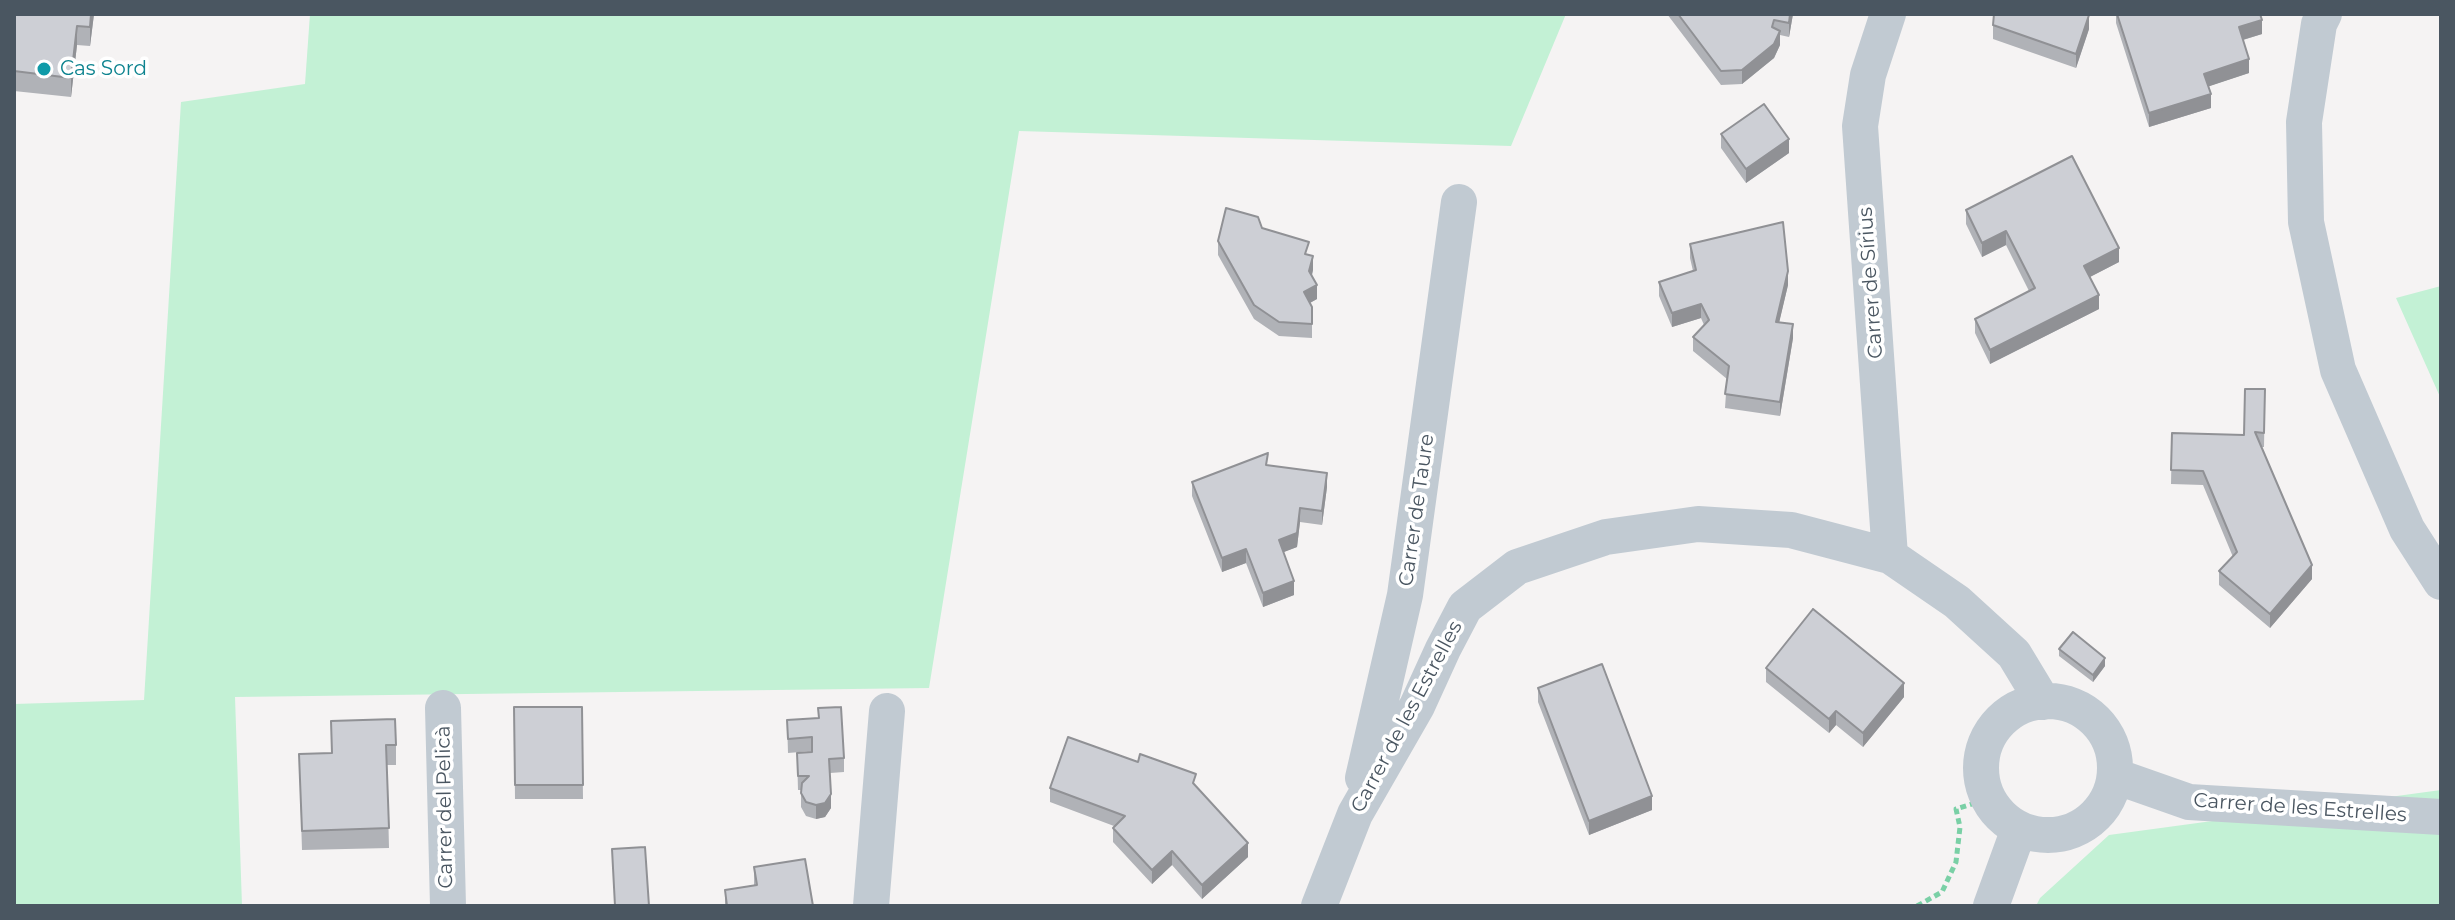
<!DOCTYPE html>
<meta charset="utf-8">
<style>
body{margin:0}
#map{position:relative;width:2455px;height:920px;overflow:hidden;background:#f5f3f3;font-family:Montserrat,sans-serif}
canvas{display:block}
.frame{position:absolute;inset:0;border:16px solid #4a5661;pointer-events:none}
</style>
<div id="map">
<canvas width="2455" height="920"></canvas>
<div class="frame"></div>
</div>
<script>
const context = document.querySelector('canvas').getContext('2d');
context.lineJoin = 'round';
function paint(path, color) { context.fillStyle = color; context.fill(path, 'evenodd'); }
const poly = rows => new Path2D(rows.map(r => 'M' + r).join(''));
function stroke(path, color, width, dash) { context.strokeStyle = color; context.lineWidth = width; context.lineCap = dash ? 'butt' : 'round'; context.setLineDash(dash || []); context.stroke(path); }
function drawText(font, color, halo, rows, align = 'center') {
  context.font = font + ' Montserrat,sans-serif'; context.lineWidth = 7; context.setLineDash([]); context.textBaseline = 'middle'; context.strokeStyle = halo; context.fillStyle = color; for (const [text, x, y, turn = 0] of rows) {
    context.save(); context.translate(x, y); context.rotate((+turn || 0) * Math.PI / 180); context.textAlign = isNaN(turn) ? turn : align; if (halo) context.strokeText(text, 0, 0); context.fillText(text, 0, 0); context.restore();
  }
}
paint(poly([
 [310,14,1566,14,1511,146,1019,131,929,688,235,697,242,906,14,906,14,704,144,700,181,102,305,84],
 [2441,286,2441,399,2396,298],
 [2441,790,2441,906,2036,906,2040,898,2109,835]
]), '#c3f1d5');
stroke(poly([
 [1917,906,1942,892,1956,862,1960,827,1956,809,1988,799]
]), '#7ad0a6', 5, [6, 4]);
stroke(poly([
 [1888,14,1868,75,1860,126,1890,556],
 [2324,14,2319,24,2304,122,2306,222,2338,370,2407,529,2441,582],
 '1981 768a67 67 0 1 1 134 0a67 67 0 1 1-134 0Z',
 [443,708,448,906],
 [2115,776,2189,802,2441,817],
 [1363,778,1405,595,1459,202],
 [871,906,887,711],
 [1319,906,1355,814,1417,706,1443,649,1465,607,1517,567,1606,537,1698,524,1791,530,1890,556,1957,602,2014,654,2043,702],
 [1991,906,2019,829]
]), '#c1cad2', 36);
paint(poly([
 [14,14,94,14,90,46,77,45,71,97,14,91],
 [1667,14,1793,14,1789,37,1780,35,1780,45,1774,58,1742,84,1721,85],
 [2116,14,2260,14,2262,34,2243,40,2249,73,2209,86,2211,108,2149,127,2116,23],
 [1993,25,2089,29,2076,68,1993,39],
 [1721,134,1789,153,1746,183,1721,148],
 [1966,210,2119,262,2090,277,2099,309,1990,364,1975,333,1975,319,2029,291,2006,245,1982,257,1966,224],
 [1262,228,1309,255,1313,270,1312,276,1317,299,1310,303,1312,307,1312,338,1279,336,1254,319,1218,255,1218,241],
 [1690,244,1788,285,1779,322,1793,338,1780,416,1725,408,1727,379,1693,351,1693,337,1704,325,1701,318,1672,327,1659,296,1659,282,1693,271,1690,258],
 [2265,389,2264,447,2261,447,2312,579,2270,628,2219,585,2219,571,2233,557,2203,485,2171,484,2172,433,2244,435],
 [1268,465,1327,487,1322,525,1300,522,1297,547,1283,552,1294,595,1263,607,1246,563,1222,572,1192,496,1192,482],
 [2059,649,2105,666,2093,682,2059,656],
 [1766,668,1904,697,1863,747,1836,725,1829,733,1766,682],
 [1538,688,1652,810,1589,835,1538,702],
 [514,707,582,707,583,799,515,799],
 [787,720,844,758,844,772,830,773,831,808,825,817,816,819,806,816,801,807,801,790,798,790,797,753,812,751,788,753],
 [331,721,396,745,396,765,387,765,389,848,302,850,299,754,331,753],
 [1196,787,1248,857,1202,899,1172,865,1152,884,1113,842,1113,828,1114,826,1050,802,1050,788],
 [754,867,813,906,725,906,725,890,754,885]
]), '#b0b2b7');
paint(poly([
 [91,14,94,14,90,46,90,27],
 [1790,14,1793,14,1789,37,1789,23],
 [2089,15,2089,29,2076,68,2076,54],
 [2262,20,2262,34,2239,41,2239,27],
 [77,26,77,45,71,97,71,78],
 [1780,31,1780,45,1774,58,1742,84,1742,70],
 [2249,59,2249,73,2204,88,2204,74],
 [2211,94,2211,108,2149,127,2149,113],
 [1789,139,1789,153,1746,183,1746,169],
 [2006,231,2006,245,1982,257,1982,243],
 [2119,248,2119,262,2084,280,2084,266],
 [1313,256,1313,270,1309,285,1309,271],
 [1788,271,1788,285,1776,336,1776,322],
 [1317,285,1317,299,1304,306,1304,292],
 [2099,295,2099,309,1990,364,1990,350],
 [1701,304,1701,318,1672,327,1672,313],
 [1793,324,1793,338,1780,416,1780,402],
 [1327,473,1327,487,1322,525,1322,511],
 [1300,508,1300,522,1297,547,1279,554,1279,540],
 [1246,549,1246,563,1222,572,1222,558],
 [2312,565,2312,579,2270,628,2270,614],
 [1294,581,1294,595,1263,607,1263,593],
 [2105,658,2105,666,2093,682,2093,675],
 [1904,683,1904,697,1863,747,1863,733],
 [1836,711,1836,725,1829,733,1829,719],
 [831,794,831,808,825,817,816,819,816,805],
 [1652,796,1652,810,1589,835,1589,821],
 [1248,843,1248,857,1202,899,1202,885],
 [1172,851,1172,865,1152,884,1152,870]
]), '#909195');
const building = poly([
 [14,14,91,14,90,27,77,26,71,78,14,71,14,14],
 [1678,14,1790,14,1789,23,1774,20,1772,27,1780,31,1774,44,1742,70,1721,71,1678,14],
 [1994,14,2087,14,2089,15,2076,54,1993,25,1994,14],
 [2117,14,2260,14,2262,20,2239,27,2249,59,2204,74,2211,94,2149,113,2117,14],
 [1764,104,1789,139,1746,169,1721,134,1764,104],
 [2072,156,2119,248,2084,266,2099,295,1990,350,1975,319,2035,288,2006,231,1982,243,1966,210,2072,156],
 [1226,208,1258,217,1262,228,1309,242,1305,254,1313,256,1309,271,1317,285,1304,292,1312,307,1312,324,1279,322,1254,305,1218,241,1226,208],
 [1783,222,1788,271,1776,322,1793,324,1780,402,1725,394,1729,366,1693,337,1709,320,1701,304,1672,313,1659,282,1696,270,1690,244,1783,222],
 [2245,389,2265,389,2264,433,2255,432,2312,565,2270,614,2219,571,2237,552,2203,471,2171,470,2172,433,2244,435,2245,389],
 [1268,453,1266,465,1327,473,1322,511,1300,508,1297,533,1279,540,1294,581,1263,593,1246,549,1222,558,1192,482,1268,453],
 [1813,609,1904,683,1863,733,1836,711,1829,719,1766,668,1813,609],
 [2073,632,2105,658,2093,675,2059,649,2073,632],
 [1602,664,1652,796,1589,821,1538,688,1602,664],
 [514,707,582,707,583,785,515,785,514,707],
 [841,707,844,758,829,759,831,794,825,803,816,805,806,802,801,793,802,783,809,776,798,776,797,753,812,752,812,737,788,739,787,720,819,718,818,708,841,707],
 [395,719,396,745,386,745,389,828,302,831,299,754,332,753,331,721,395,719],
 [1068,737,1138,762,1140,754,1196,774,1193,783,1248,843,1202,885,1172,851,1152,870,1113,828,1125,816,1050,788,1068,737],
 [645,847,649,906,615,906,612,849,645,847],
 [805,859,813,906,727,906,725,890,757,885,754,867,805,859]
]);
paint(building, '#cdcfd5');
stroke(building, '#909195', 2);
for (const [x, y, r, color] of [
 [44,69,8,"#0f9aa8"]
]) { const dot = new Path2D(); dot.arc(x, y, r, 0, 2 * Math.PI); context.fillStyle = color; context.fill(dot); stroke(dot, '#fff', 3); }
drawText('20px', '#0d838f', '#fff', [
 ["Cas Sord",60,69]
], 'left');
drawText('20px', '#4a5661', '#fff', [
 ["Carrer de Sírius",1871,283,-94],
 ["Carrer de Taure",1417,510,-82],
 ["Carrer de les Estrelles",1407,717,-62],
 ["Carrer del Pelicà",445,807,-91],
 ["Carrer de les Estrelles",2300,808,4]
]);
</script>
